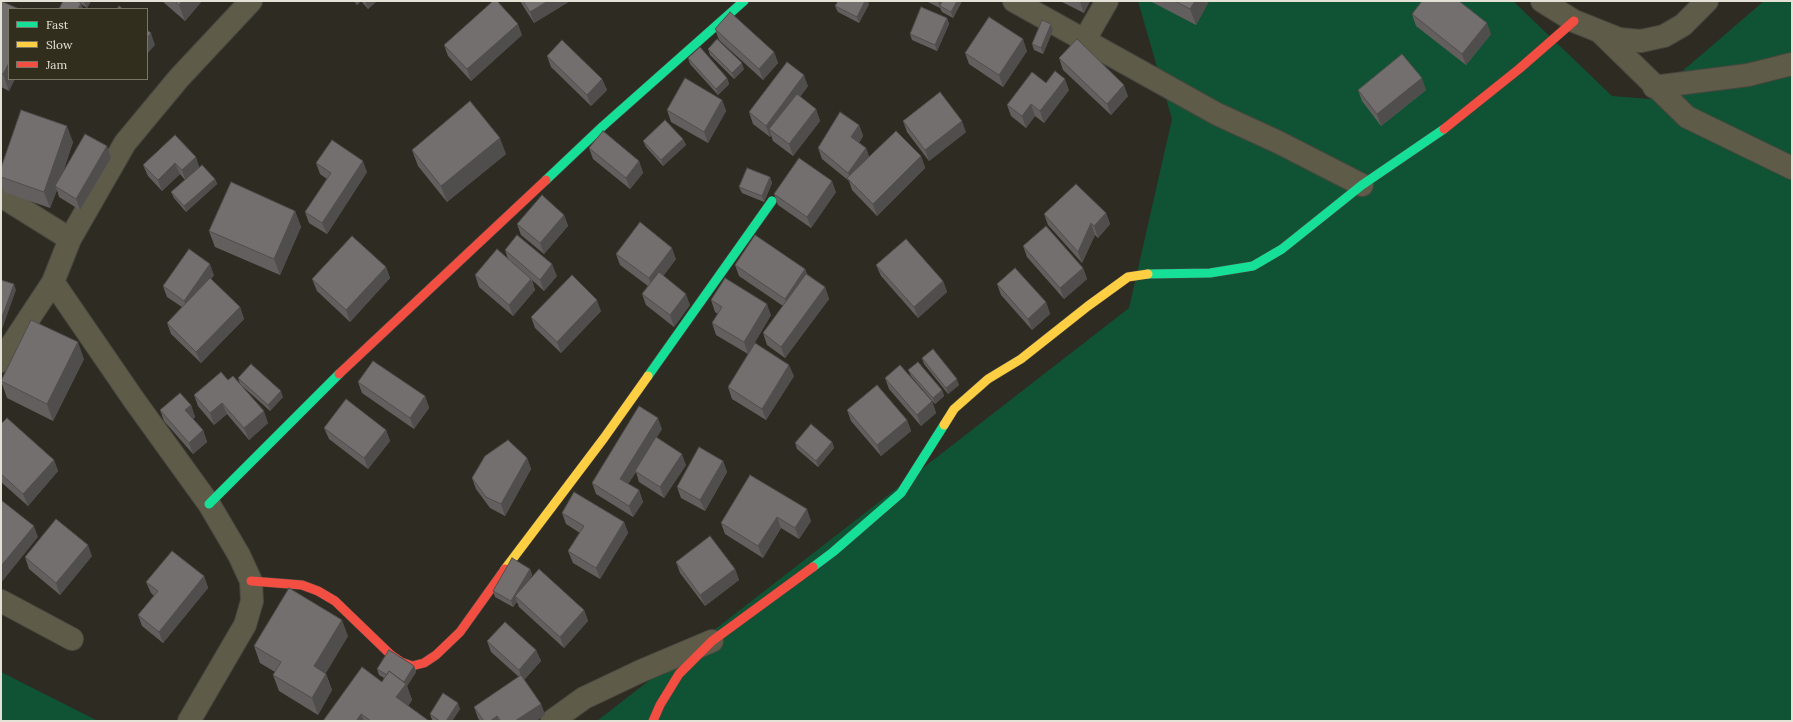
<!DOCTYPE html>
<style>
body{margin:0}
#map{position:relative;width:1793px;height:722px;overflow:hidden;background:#2d2b22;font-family:Lora,serif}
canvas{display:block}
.frame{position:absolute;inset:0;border:2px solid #e4e1d6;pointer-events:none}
.legend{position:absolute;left:8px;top:8px;width:140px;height:72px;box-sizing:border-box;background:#322e1d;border:1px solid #797667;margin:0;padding:5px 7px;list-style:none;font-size:12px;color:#e4e1d6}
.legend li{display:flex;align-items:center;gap:8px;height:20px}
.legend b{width:20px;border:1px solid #797667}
</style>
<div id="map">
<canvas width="1793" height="722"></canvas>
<div class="frame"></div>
<ul class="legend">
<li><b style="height:5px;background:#16e098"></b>Fast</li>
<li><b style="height:5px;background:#ffcf43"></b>Slow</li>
<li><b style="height:5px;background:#f24e42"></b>Jam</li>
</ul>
</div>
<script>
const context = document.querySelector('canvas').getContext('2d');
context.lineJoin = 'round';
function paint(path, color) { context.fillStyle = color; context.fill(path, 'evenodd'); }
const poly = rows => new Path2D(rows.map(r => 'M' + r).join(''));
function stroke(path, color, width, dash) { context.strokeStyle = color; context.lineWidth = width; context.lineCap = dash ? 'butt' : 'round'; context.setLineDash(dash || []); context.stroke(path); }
paint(poly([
 [1138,1,1513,1,1612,96,1650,99,1764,1,1792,1,1792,721,597,721,1129,308,1172,119],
 [1,672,98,721,1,721]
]), '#105334');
const street = poly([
 [1014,1,1217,114,1278,142,1362,185],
 [1542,1,1574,21,1619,39,1641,41,1664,36,1683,25,1707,1],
 [1599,31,1687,117,1792,168],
 [1084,41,1107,1],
 [1654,87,1748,75,1792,64],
 [1,196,70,239],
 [53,282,134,400,209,504,239,555,251,581,252,601,245,625,189,721],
 [1,361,53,282,70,239,125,143,179,78,251,1],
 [1,601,72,639],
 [552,721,584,698,641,671,712,641]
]);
const fast = poly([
 [546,180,603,126,744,1],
 [1148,274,1210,273,1253,266,1282,249,1362,185,1444,129],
 [648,376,772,201],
 [209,504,339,374],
 [813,567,833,552,901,493,944,425]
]);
const slow = poly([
 [944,425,954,409,988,379,1021,359,1088,306,1128,277,1148,274],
 [505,569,604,438,648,376]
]);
const jam = poly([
 [1444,129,1519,69,1574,21],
 [339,374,546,180],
 [251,581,302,585,318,591,335,601,391,655,401,662,412,666,424,663,436,655,460,632,505,569],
 [653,721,660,705,679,674,712,641,813,567]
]);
stroke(street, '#494740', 24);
stroke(fast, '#494740', 10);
stroke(slow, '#494740', 10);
stroke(jam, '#494740', 10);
stroke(street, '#5f5b49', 22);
stroke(fast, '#16e098', 9);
stroke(slow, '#ffcf43', 9);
stroke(jam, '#f24e42', 9);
paint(poly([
 [1,1,9,91,1,87],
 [77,1,91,1,87,8,81,4,83,9,59,9],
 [162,1,202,1,185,21],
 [354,1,377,1,368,9,361,1,357,5],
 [520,1,570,1,534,23],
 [926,1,962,1,953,18,942,12,940,8],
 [1060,1,1090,1,1084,13],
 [1150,1,1209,1,1196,25],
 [869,4,859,23,838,12,835,6],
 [1412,14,1491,34,1466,65,1416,26],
 [947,18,949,24,937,51,912,40,910,34],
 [1051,24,1053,30,1043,54,1034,50,1032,44],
 [715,29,774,52,778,63,763,80,719,40],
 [522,35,471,81,448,56,444,45],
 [708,49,744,69,734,79,710,55],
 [1027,51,1003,87,969,64,965,53],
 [547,56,602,79,607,90,591,106,551,67],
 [688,58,727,78,729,84,718,95,690,64],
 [1059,58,1128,96,1111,115,1063,70],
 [1046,83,1069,90,1044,123,1035,116,1026,128,1011,116,1007,105],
 [808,86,800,97,816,109,820,121,793,156,773,141,771,135,770,137,753,124,749,112],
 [1358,90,1426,90,1381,126,1362,101],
 [722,100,726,111,708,143,671,122,667,110],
 [903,121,966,132,929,161,907,132],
 [859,125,863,136,859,143,866,148,869,157,921,156,925,168,877,216,852,190,849,181,822,159,818,148],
 [175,135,199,167,215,179,217,184,186,212,174,198,171,192,185,180,180,174,162,191,148,176,143,165],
 [683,139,686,145,663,166,646,147,643,141],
 [73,142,63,172,111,158,80,210,59,197,57,190,50,208,4,192,1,184,1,168],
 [589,148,639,161,643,173,630,189,593,159],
 [412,150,506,154,447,202,418,166],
 [316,163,367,172,327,234,309,223,305,212,327,179,320,174],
 [770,177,772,183,764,202,742,193,739,187],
 [836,192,811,228,778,205,774,194],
 [295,211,301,227,280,275,215,247,209,231],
 [1106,213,1110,224,1098,238,1095,235,1082,263,1048,225,1044,214],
 [564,215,568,226,544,254,521,235,517,224],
 [1023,246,1083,268,1087,279,1064,299,1027,257],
 [505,250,557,276,544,291,532,280,535,290,513,316,479,287,475,275,508,259],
 [616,254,676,259,663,276,690,305,674,327,646,305,642,294,648,286,620,265],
 [735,265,805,269,807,274,825,287,829,299,785,358,767,345,763,333,783,306,739,276],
 [876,265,943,281,947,292,918,318,881,276],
 [386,267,390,278,350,322,317,291,312,279],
 [214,275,211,279,240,307,244,319,201,363,171,334,167,323,182,307,167,297,163,286],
 [997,284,1046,302,1050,314,1032,330,1001,295],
 [711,300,771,315,748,354,716,335,712,323,718,314,715,312],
 [601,311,561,353,535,328,531,317],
 [922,358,959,385,948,394,924,364],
 [84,359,53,421,7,398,1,381],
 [908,370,942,390,944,396,935,404,911,376],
 [794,376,766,420,732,399,728,387],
 [238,378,283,397,270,411,240,384,268,423,249,440,227,414,214,425,198,406,194,395,228,380,240,384],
 [885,378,932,401,936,413,921,426,889,389],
 [358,382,425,396,429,408,414,429,362,393],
 [191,405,195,417,193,419,203,430,207,442,193,454,164,421,160,410],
 [847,410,907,420,911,431,881,456,851,421],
 [1,424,54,460,58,471,28,506,1,482],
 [324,428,386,430,390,441,368,469,329,439],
 [662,429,656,438,686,465,664,498,639,482,636,472,628,484,639,490,643,502,633,517,596,494,592,483],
 [832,442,834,448,818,467,797,449,795,443],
 [527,458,531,469,505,516,490,508,476,489,472,478],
 [723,461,727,472,705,511,681,498,677,487],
 [750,475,811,521,799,539,781,528,763,558,725,534,721,523],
 [562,513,624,522,628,533,600,579,573,563,568,551,580,533,566,524],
 [92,556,60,595,29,569,25,557],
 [676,562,735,569,739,580,705,606,680,573],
 [530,569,532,575,529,580,584,610,588,621,564,648,519,607,517,602,513,607,495,597,493,591],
 [204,576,208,588,163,643,142,626,138,615,154,596,151,593,146,582],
 [348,636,325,674,326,674,332,690,318,715,279,691,273,675,275,672,260,663,254,646],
 [487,641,536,650,541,661,524,680,541,704,545,715,536,721,480,721,478,718,474,707,519,677,491,652],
 [414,666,416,672,407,686,412,700,408,706,429,721,323,721,382,682,384,678,379,675,377,669],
 [460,709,452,721,433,721,432,720,430,714]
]), '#635f5f');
paint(poly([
 [85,1,91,1,87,8,84,2],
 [182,1,202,1,185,21,179,5],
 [356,1,361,1,357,5],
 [365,1,377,1,368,9],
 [548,1,570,1,534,23,530,12],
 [865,1,868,1,869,4,859,23,857,17],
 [939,1,944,1,940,6,940,8,938,2],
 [957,1,962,1,953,18,951,12],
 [1080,1,1090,1,1084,13,1080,2],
 [1195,1,1209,1,1196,25,1190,9],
 [81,3,83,9,78,9],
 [947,18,949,24,937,51,935,45],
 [1487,23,1491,34,1466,65,1462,54],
 [518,24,522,35,471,81,467,69],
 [1051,24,1053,30,1043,54,1041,48],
 [151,33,155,45,147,54,147,38],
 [1023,39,1027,51,1003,87,999,75],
 [774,52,778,63,763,80,759,69],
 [9,63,9,79,15,79,9,91,3,74],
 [742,63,744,69,734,79,732,73],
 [804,75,808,86,773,133,769,129,771,135,770,137,766,126],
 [727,78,729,84,718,95,716,89],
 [1422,78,1426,90,1381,126,1377,114],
 [602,79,607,90,591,106,587,95],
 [1065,79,1069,90,1044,123,1040,111],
 [1124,85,1128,96,1111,115,1107,104],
 [722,100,726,111,708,143,704,132],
 [1031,104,1035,116,1026,128,1022,116],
 [816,109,820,121,793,156,789,144],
 [962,121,966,132,929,161,925,150],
 [859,125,863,136,855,148,851,137],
 [67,126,73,142,58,187,55,186,57,190,50,208,44,192],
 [500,138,506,154,447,202,441,186],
 [683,139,686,145,663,166,661,160],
 [107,146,111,158,80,210,76,199],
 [866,148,870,159,852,183,848,173],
 [921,156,925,168,877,216,873,204],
 [196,157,200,169,186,182,182,170],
 [363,161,367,172,327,234,322,223],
 [639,161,643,173,630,189,626,178],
 [175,163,180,174,162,191,158,180],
 [770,177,772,183,764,202,762,196],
 [215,179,217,184,186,212,184,206],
 [832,181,836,192,811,228,807,217],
 [295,211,301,227,280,275,274,259],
 [1106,213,1110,224,1098,238,1094,226],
 [564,215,568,226,544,254,540,243],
 [1091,223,1095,235,1082,263,1078,252],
 [672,248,676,259,653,290,649,278],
 [210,264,214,275,188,312,184,301],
 [552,264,557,276,544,291,540,280],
 [386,267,390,278,350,322,346,310],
 [1083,268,1087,279,1064,299,1060,288],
 [805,269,809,280,789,310,785,299],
 [531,279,535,290,513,316,509,305],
 [943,281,947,292,918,318,914,307],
 [14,284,16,290,1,332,1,320],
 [825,287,829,299,785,358,781,347],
 [686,294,690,305,674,327,670,315],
 [597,300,601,311,561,353,557,342],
 [1046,302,1050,314,1032,330,1028,319],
 [767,304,771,315,748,354,744,342],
 [240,307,244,319,201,363,196,352],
 [78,342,84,359,53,421,47,404],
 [789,365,794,376,766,420,762,409],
 [957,379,959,385,948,394,946,388],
 [942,390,944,396,935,404,933,398],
 [281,391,283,397,270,411,268,405],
 [425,396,429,408,414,429,410,418],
 [932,401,936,413,921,426,917,415],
 [222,403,227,414,214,425,210,413],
 [191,405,195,417,189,421,185,410],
 [264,411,268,423,249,440,244,428],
 [658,418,662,429,636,471,635,471,636,472,624,490,620,479],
 [907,420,911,431,881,456,877,445],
 [203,430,207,442,193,454,189,443],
 [386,430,390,441,368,469,364,458],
 [832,442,834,448,818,467,816,461],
 [682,454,686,465,664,498,660,487],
 [527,458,531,469,505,516,501,504],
 [54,460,58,471,28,506,23,494],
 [723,461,727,472,705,511,700,500],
 [639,490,643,502,633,517,629,506],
 [807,509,811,521,799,539,795,528],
 [777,517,781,528,763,558,758,546],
 [624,522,628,533,600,579,596,568],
 [34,526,38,537,1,583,1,566],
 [88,545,92,556,60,595,56,583],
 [530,569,532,575,518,599,515,596,517,602,513,607,511,601],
 [735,569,739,580,705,606,700,595],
 [204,576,208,588,163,643,159,632],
 [584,610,588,621,564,648,560,637],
 [342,620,348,636,320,683,314,666],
 [536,650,541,661,523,681,519,670],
 [414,666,416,672,407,686,412,700,402,713,396,697,402,684],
 [326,674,332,690,318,715,312,698],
 [458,703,460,709,452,721,446,721],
 [541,704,545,715,536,721,515,721],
 [361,714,364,721,356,721],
 [497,716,499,721,490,721]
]), '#504e4d');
const building = poly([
 [1,1,19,9,9,9,9,63,3,74,1,73,1,1],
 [63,1,77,1,81,3,78,9,59,9,63,1],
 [175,1,182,1,179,5,175,1],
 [493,1,497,1,518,24,467,69,444,45,493,1],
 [523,1,548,1,530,12,523,1],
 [838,1,865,1,857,17,835,6,838,1],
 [942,1,957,1,951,12,940,6,942,1],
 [1175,1,1195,1,1190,9,1175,1],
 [1422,1,1459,1,1487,23,1462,54,1412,14,1422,1],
 [119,6,123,9,117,9,119,6],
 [921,7,947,18,935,45,910,34,921,7],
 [730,12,774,52,759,69,715,29,730,12],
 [989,17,1023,39,999,75,965,53,989,17],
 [1042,20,1051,24,1041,48,1032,44,1042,20],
 [147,30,151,33,147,38,147,30],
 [717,39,742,63,732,73,708,49,717,39],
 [1077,39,1124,85,1107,104,1059,58,1077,39],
 [562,40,602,79,587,95,547,56,562,40],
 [700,47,727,78,716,89,688,58,700,47],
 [1402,54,1422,78,1377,114,1358,90,1402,54],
 [787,62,804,75,766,126,749,112,787,62],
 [1055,71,1065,79,1040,111,1031,104,1022,116,1007,105,1032,72,1046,83,1055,71],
 [685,78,722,100,704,132,667,110,685,78],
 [940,92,962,121,925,150,903,121,940,92],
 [797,94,816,109,789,144,769,129,797,94],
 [470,101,500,138,441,186,412,150,470,101],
 [21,110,67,126,44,192,1,177,1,168,21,110],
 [840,112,859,125,851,137,866,148,848,173,818,148,840,112],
 [665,120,683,139,661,160,643,141,665,120],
 [603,131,639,161,626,178,589,148,603,131],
 [896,131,921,156,873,204,847,178,896,131],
 [85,134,107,146,76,199,55,186,85,134],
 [175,135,196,157,182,170,175,163,158,180,143,165,175,135],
 [332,140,363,161,322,223,305,212,331,173,316,163,332,140],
 [799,158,832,181,807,217,774,194,799,158],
 [202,165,215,179,184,206,171,192,202,165],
 [747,168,770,177,762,196,739,187,747,168],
 [231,182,295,211,274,259,209,231,231,182],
 [1076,184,1106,213,1094,226,1091,223,1078,252,1044,214,1076,184],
 [542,195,564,215,540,243,517,224,542,195],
 [640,222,672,248,649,278,616,254,640,222],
 [1046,226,1083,268,1060,288,1023,246,1046,226],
 [517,235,552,264,540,280,505,250,517,235],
 [755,235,805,269,785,299,735,265,755,235],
 [352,236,386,267,346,310,312,279,352,236],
 [906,239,943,281,914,307,876,265,906,239],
 [189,249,210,264,184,301,163,286,189,249],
 [497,249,531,279,509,305,475,275,497,249],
 [1015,268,1046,302,1028,319,997,284,1015,268],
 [659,272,686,294,670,315,642,294,659,272],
 [806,274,825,287,781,347,763,333,806,274],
 [572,275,597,300,557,342,531,317,572,275],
 [210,278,240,307,196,352,167,323,210,278],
 [725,278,767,304,744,342,712,323,722,307,711,300,725,278],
 [1,280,14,284,1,320,1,280],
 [31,320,78,342,47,404,1,381,31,320],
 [755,343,789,365,762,409,728,387,755,343],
 [933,349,957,379,946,388,922,358,933,349],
 [373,361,425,396,410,418,358,382,373,361],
 [918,362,942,390,933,398,908,370,918,362],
 [251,364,281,391,268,405,238,378,251,364],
 [900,365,932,401,917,415,885,378,900,365],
 [221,372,228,380,233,376,264,411,244,428,222,403,210,413,194,395,221,372],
 [877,385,907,420,877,445,847,410,877,385],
 [180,393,191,405,185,410,203,430,189,443,160,410,180,393],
 [346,399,386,430,364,458,324,428,346,399],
 [639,406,658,418,620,479,639,490,629,506,592,483,639,406],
 [7,418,54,460,23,494,1,474,1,424,7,418],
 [811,424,832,442,816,461,795,443,811,424],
 [656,437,682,454,660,487,635,471,656,437],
 [508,440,527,458,501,504,486,497,472,478,485,456,508,440],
 [699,447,723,461,700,500,677,487,699,447],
 [750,475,807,509,795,528,777,517,758,546,721,523,750,475],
 [574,492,624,522,596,568,568,551,584,526,562,513,574,492],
 [1,500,34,526,1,566,1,500],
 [56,519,88,545,56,583,25,557,56,519],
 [710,536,735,569,700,595,676,562,710,536],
 [172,551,204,576,159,632,138,615,158,591,146,582,172,551],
 [512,558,530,569,511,601,493,591,512,558],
 [539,569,584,610,560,637,515,596,539,569],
 [289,588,342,620,314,666,326,674,312,698,273,675,281,662,254,646,289,588],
 [505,622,536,650,519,670,487,641,505,622],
 [389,650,414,666,404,682,389,671,387,675,377,669,389,650],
 [362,667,382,682,389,671,406,684,396,697,429,721,371,721,361,714,356,721,323,721,362,667],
 [521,675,541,704,515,721,501,721,497,716,490,721,484,721,474,707,521,675],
 [443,693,458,703,446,721,440,721,430,714,443,693]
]);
paint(building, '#736f6e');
stroke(building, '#504e4d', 1);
</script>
